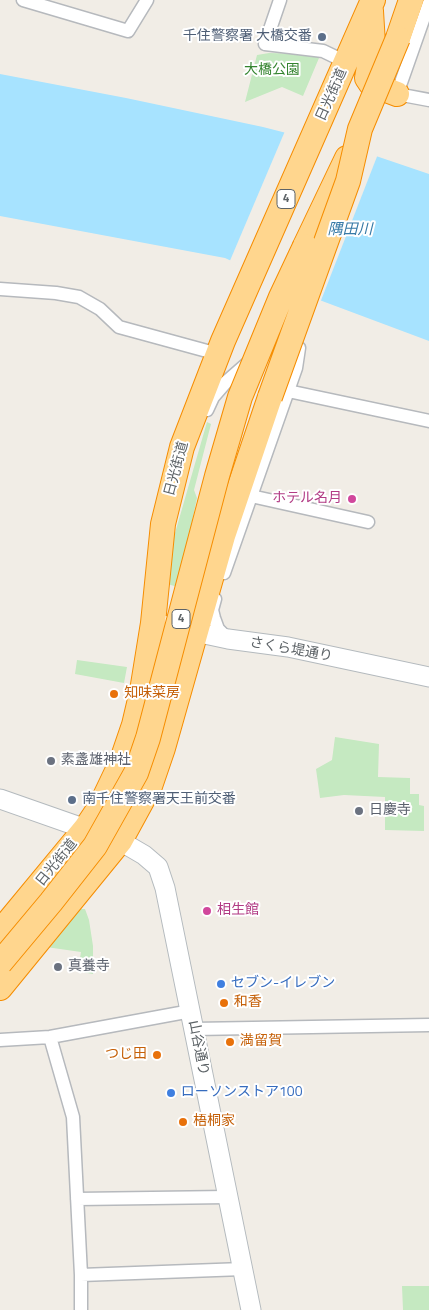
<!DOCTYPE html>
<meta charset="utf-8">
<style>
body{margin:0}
canvas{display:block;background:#f1ede6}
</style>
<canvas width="429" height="1310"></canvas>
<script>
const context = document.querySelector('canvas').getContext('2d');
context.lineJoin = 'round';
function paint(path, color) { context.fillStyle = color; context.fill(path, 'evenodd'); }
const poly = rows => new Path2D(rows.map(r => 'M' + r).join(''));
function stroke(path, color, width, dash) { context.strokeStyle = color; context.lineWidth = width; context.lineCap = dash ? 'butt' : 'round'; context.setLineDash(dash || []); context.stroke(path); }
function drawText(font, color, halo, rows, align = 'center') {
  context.font = font + ' "Titillium Web","Noto Sans JP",sans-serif'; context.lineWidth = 4; context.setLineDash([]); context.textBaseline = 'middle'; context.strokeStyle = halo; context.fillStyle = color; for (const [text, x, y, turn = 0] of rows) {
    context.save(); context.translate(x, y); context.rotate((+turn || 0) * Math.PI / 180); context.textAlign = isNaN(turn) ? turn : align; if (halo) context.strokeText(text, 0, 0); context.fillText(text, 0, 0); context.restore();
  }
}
paint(poly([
 [269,53,307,54,319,58,303,96,282,87,245,102,257,55],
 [207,422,211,424,194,490,197,498,178,587,167,584,171,547],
 [77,660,127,667,124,683,75,674],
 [335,737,379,744,378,777,410,778,410,794,419,794,419,805,424,806,424,831,385,830,385,797,344,795,320,798,316,769,332,760],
 [78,909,85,909,89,920,93,946,93,974,82,972,83,965,79,964,81,952,46,947],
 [402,1286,429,1286,429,1310,403,1310]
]), '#c5e9c1');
paint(poly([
 [0,74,126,98,263,127,376,156,429,174,429,341,298,292,225,258,0,216]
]), '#a7e3ff');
paint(poly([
 [285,131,378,154,320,303,229,263]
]), '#f1ede6');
const street = poly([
 [23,0,128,31,147,0],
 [280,0,265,44,323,51,346,62],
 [429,3,397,94,429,100],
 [0,289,56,293,79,297,100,309,119,327,218,354],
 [288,391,429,421],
 [207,410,213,397,226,382,265,348,285,342,293,344,299,348,296,368,224,573],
 [251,496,368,522],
 [215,599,212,610,214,618,218,629,228,639],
 [194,1029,429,1025],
 [50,1037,73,1117,81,1275,81,1310],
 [0,1040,50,1037,191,1011],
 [77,1199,227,1197],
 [81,1275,243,1269]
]);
const secondary = poly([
 [153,623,228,639,288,647,429,677],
 [0,799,120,841,144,855,158,867,165,888,251,1310]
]);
const highway = poly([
 [371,11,373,44,367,78,371,84,397,94],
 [398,38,411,0],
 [305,246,347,158],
 [0,932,86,828,100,807,121,763,134,725,142,691,153,623,163,524,182,447,223,341,373,0],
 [0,988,120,841,150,786,163,748,223,536,270,397]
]);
stroke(street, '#b6b9bd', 15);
stroke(secondary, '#b4babe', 21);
stroke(highway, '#f68d00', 26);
stroke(street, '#fff', 12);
stroke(secondary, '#fff', 19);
stroke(highway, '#ffd68e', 24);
const highwayBridge = poly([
 [270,397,348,181,360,129,398,38],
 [0,963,51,902,95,846,136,773,148,738,217,476,240,397,281,297,305,246]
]);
stroke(highwayBridge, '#f68d00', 26, []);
stroke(highwayBridge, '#ffd68e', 24);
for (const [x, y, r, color] of [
 [322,37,5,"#5c6f8a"],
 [352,499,5,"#d1479c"],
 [114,694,5,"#e8710a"],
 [51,761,5,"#6b7280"],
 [72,800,5,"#5c6f8a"],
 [359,811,5,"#6b7280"],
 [207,911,5,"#d1479c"],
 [58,967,5,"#6b7280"],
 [221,984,5,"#3f7fe0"],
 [224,1003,5,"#e8710a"],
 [230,1042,5,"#e8710a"],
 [157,1055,5,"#e8710a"],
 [171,1093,5,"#3f7fe0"],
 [183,1122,5,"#e8710a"]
]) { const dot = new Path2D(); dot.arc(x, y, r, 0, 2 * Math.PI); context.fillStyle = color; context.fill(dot); stroke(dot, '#fff', 2); }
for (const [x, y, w] of [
 [286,199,18],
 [181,619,18]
]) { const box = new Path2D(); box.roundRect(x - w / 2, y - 9.5, w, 19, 4); context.fillStyle = '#fff'; context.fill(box); stroke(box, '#5d6367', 1); }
drawText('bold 12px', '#5d6367', null, [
 ["4",286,199],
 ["4",181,619]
]);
drawText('14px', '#4e5e75', '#fff', [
 ["千住警察署 大橋交番",312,37],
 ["南千住警察署天王前交番",82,800,"left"]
], 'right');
drawText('14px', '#34842f', '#fff', [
 ["大橋公園",272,71]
]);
drawText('14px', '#5d6367', '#fff', [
 ["日光街道",332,95,-66],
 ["日光街道",177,469,-75],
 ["さくら堤通り",291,650,10],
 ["日光街道",57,863,-51],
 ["山谷通り",198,1048,79]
]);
drawText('14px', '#b23c85', '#fff', [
 ["ホテル名月",342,499],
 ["相生館",217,911,"left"]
], 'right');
drawText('14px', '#c56008', '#fff', [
 ["知味菜房",124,694],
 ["和香",234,1003],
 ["満留賀",240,1042],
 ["つじ田",147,1055,"right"],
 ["梧桐家",193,1122]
], 'left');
drawText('14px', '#5b616d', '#fff', [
 ["素盞雄神社",61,761],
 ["日慶寺",369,811],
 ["真養寺",68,967]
], 'left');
drawText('14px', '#366cbe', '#fff', [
 ["セブン-イレブン",231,984],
 ["ローソンストア100",181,1093]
], 'left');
drawText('italic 15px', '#377aa7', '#fff', [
 ["隅田川",350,230]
]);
</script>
